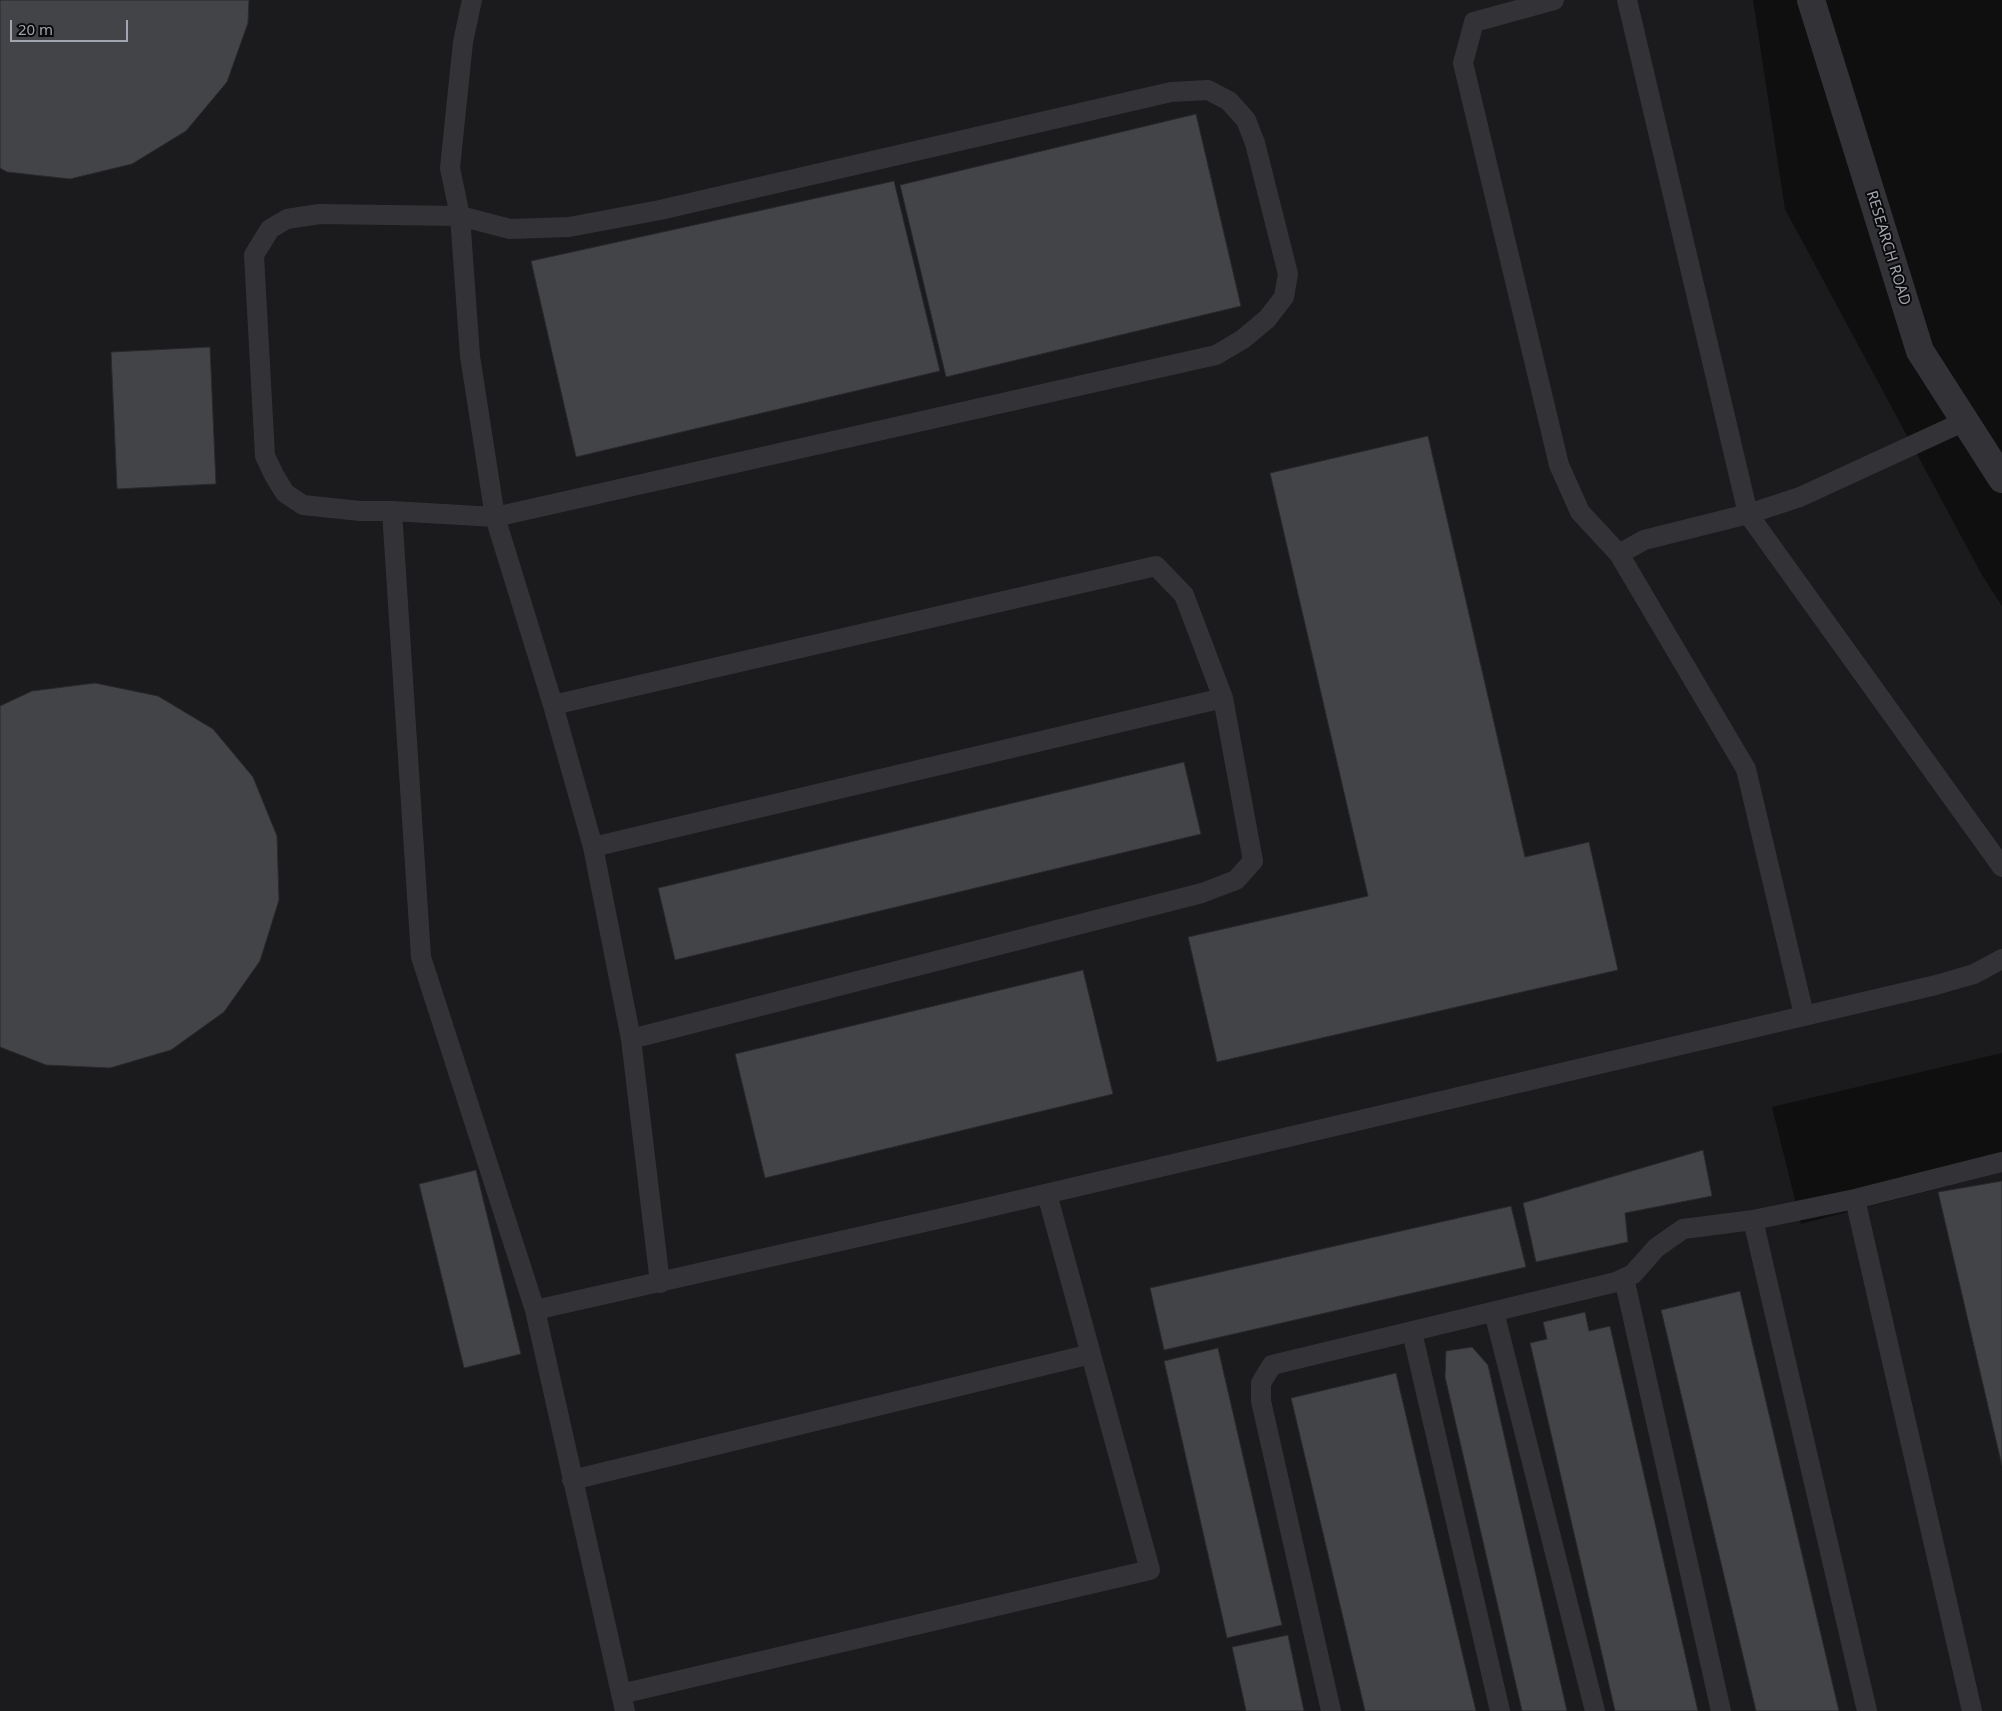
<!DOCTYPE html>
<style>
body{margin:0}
#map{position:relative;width:2002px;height:1711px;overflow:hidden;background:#0f0f10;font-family:"Noto Sans",sans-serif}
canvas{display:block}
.scale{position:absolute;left:10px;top:20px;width:118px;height:22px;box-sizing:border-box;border:2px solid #a1a5b0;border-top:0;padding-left:6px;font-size:15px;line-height:18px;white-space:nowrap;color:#a1a5b0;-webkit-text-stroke:4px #0a0a0b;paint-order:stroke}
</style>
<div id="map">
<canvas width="2002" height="1711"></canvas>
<div class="scale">20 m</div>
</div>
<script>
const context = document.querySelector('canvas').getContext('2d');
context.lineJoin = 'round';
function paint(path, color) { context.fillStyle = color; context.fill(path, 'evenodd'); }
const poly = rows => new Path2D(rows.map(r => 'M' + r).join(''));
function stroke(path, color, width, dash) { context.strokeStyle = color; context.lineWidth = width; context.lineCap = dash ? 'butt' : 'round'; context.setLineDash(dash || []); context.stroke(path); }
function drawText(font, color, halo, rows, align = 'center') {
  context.font = font + ' "Noto Sans",sans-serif'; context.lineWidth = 4; context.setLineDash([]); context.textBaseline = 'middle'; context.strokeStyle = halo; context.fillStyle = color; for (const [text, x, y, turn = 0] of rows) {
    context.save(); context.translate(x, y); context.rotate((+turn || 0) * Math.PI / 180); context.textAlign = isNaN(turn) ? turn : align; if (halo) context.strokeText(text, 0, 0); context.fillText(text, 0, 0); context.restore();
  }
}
paint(poly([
 [0,0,1753,0,1785,209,1982,575,2002,606,2002,1053,1772,1107,1801,1224,2002,1172,2002,1711,0,1711]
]), '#1b1b1d');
const building = poly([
 [0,0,249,0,248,23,227,82,186,131,132,164,70,179,7,172,0,168,0,0],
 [1196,114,1241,306,946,377,900,185,1196,114],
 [894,181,940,371,576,457,531,261,894,181],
 [210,347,216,484,117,489,111,352,210,347],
 [1428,436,1525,857,1589,842,1618,970,1217,1062,1188,937,1368,896,1270,473,1428,436],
 [95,683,158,696,213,729,253,777,277,836,279,900,260,961,224,1012,171,1050,110,1068,46,1065,0,1047,0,706,32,691,95,683],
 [1184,762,1201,834,675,960,658,888,1184,762],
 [1083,970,1113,1094,765,1178,735,1054,1083,970],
 [1703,1150,1712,1196,1625,1213,1628,1242,1536,1262,1523,1203,1703,1150],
 [476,1170,521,1354,464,1368,419,1184,476,1170],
 [2002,1181,2002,1466,1938,1192,2002,1181],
 [1511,1206,1526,1267,1164,1350,1150,1288,1511,1206],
 [1740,1291,1839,1711,1756,1711,1661,1310,1740,1291],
 [1585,1312,1589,1331,1610,1326,1698,1711,1615,1711,1530,1343,1547,1339,1543,1322,1585,1312],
 [1472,1347,1488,1365,1567,1711,1522,1711,1445,1377,1446,1351,1472,1347],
 [1218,1348,1282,1625,1227,1638,1164,1361,1218,1348],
 [1396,1373,1476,1711,1365,1711,1291,1398,1396,1373],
 [1288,1635,1304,1711,1246,1711,1232,1647,1288,1635]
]);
paint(building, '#434448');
stroke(building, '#29292c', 1);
stroke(poly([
 [472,0,463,42,450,168,460,216,470,356,495,517,553,705,593,847,631,1039,660,1283],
 [1554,0,1474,22,1463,63,1559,465,1580,512,1619,554],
 [1627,0,1748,514,2002,867],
 [1208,90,1229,101,1246,120,1255,143,1288,274,1284,297,1267,319,1243,339,1216,355,495,517,392,511,360,511,303,505,285,493,274,475,265,456,254,255,270,229,287,219,319,214,460,216,510,229,569,227,660,210,1171,92,1208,90],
 [392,511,421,957,535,1310,625,1711],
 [553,705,1156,566,1184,595,1223,698,1253,861,1236,880,1202,893,631,1039],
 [593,847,1223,698],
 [1804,1015,1746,769,1619,554,1644,540,1748,514,1800,497,1965,421],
 [1855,1199,1972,1711],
 [1624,1278,1721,1711],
 [535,1310,960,1214,1936,985,1974,974,2002,959],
 [1494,1312,1595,1711],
 [1412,1332,1500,1711],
 [572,1480,1091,1354],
 [621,1694,1150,1570,1047,1194],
 [1331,1711,1261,1401,1261,1383,1272,1365,1616,1282,1633,1274,1656,1248,1683,1229,1753,1220],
 [1867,1711,1753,1220,1855,1199,2002,1162]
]), '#333337', 20);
stroke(poly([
 [1811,0,1920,351,2002,479]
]), '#333337', 28);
drawText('15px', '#a1a5b0', '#0a0a0b', [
 ["RESEARCH ROAD",1888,248,73]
]);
</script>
